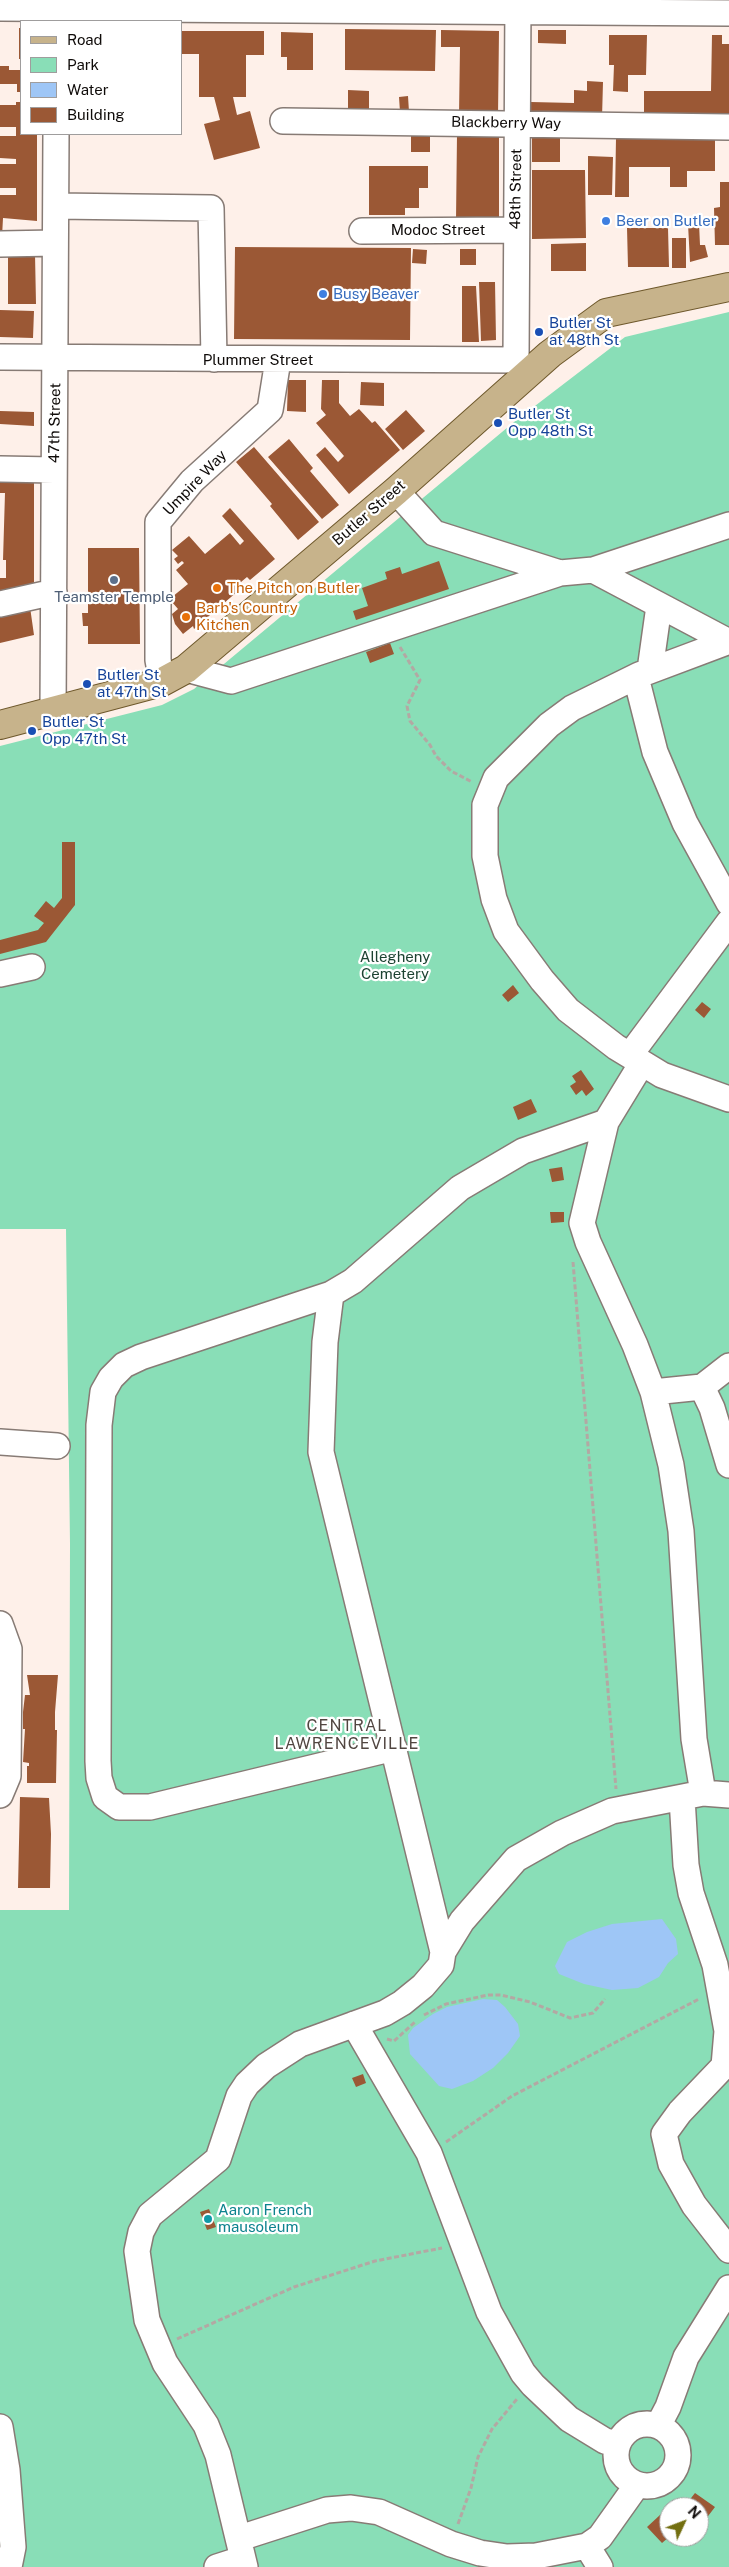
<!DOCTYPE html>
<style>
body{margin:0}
#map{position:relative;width:729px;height:2567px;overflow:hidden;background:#fef0e9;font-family:"Public Sans",sans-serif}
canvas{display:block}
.legend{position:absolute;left:20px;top:20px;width:162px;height:115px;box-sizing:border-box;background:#fff;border:1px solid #9f9d9d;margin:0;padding:6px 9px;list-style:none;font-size:15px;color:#0f0b09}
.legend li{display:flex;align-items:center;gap:10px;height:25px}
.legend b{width:25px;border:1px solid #9f9d9d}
.north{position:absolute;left:659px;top:2497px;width:50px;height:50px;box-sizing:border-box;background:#fff;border:1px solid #9f9d9d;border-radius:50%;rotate:47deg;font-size:14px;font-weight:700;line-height:20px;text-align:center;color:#0f0b09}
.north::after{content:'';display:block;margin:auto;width:18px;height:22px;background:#736f11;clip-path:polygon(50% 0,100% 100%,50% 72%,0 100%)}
</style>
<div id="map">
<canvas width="729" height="2567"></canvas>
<ul class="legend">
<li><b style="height:6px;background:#c7b38b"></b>Road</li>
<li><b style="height:14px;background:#89deb7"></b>Park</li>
<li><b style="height:14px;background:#9ec6f6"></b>Water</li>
<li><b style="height:14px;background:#9b5835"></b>Building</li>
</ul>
<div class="north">N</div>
</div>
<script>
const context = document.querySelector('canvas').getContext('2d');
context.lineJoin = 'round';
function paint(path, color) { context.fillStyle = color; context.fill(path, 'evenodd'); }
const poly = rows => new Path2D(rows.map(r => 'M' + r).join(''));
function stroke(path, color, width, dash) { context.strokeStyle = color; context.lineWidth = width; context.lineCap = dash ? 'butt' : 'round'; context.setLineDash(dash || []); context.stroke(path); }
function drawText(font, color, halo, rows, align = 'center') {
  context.font = font + ' "Public Sans",sans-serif'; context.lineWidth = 4.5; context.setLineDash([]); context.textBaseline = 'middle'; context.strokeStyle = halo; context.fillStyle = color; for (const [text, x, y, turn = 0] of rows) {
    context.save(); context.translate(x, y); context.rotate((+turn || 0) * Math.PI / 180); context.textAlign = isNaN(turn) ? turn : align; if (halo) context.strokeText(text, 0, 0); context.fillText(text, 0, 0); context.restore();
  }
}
paint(poly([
 [729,312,729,2567,0,2567,0,1910,69,1910,70,1544,66,1229,0,1229,0,746,162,705,194,689,514,422,625,337],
 [669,2507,699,2507,699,2537,669,2537]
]), '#89deb7');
paint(poly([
 [662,1919,676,1939,678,1954,668,1963,659,1977,638,1988,612,1990,584,1984,559,1974,555,1966,567,1942,587,1932,612,1924],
 [483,1999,497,2000,505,2007,518,2024,520,2036,508,2053,493,2068,473,2081,452,2089,439,2086,410,2054,408,2035,413,2028,433,2014,447,2007]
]), '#9ec6f6');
paint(poly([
 [19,28,21,28,21,59,19,59],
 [345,29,436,30,435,71,345,70],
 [441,30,499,31,498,116,459,115,460,47,441,47],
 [538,30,566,30,566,44,538,43],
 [181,31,264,31,264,55,246,55,246,97,233,97,237,115,250,111,260,148,214,160,204,124,220,120,214,97,199,97,199,54,181,54],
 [281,32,313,33,313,70,287,70,287,57,281,57],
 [609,35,647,35,646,75,628,75,628,92,613,91,614,65,609,65],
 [712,35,722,35,722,44,729,44,729,118,644,117,644,91,711,91],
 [0,66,9,66,9,70,21,70,21,92,17,92,17,84,0,84],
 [587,81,603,82,602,118,531,115,531,102,574,103,574,90,587,91],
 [348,90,369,91,369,109,348,109],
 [408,96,409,112,400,112,399,97],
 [16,102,21,102,21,134,37,134,37,221,3,218,2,237,0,237,0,195,16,195,16,188,0,188,0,164,16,164,16,159,0,158,0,136,16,136,16,127,0,127,0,105,16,105],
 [411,131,430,132,430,152,411,152],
 [457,135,499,135,499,220,456,220],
 [532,137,560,137,560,162,532,162],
 [616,138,715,139,715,171,687,171,687,187,670,187,670,167,629,167,629,197,615,197],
 [588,156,613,157,612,195,588,195],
 [369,166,428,166,428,188,419,188,419,208,405,208,405,215,369,215],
 [532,170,585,170,586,238,532,239],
 [720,182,729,182,729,245,715,245,714,208,720,207],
 [699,223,700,245,705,245,708,257,690,262,688,224],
 [627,228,668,228,669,267,628,267],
 [672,238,686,238,686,268,672,268],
 [586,243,586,271,551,271,551,244],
 [235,247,411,248,410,340,234,339],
 [413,249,427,250,426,264,412,263],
 [460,249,476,249,476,265,460,265],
 [35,254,36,304,8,304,8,255],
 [479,282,495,282,496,340,481,341],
 [462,286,476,286,479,342,462,342],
 [0,310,34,311,33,338,0,337],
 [288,380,306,380,306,412,287,411],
 [322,380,339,380,339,403,350,416,359,409,372,423,375,421,400,450,349,494,316,455,325,447,338,462,344,456,316,423,326,415,321,409],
 [361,382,384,383,384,406,360,405],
 [406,410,425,431,403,450,385,429],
 [0,411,34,412,34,426,0,424],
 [289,439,313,468,310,471,339,505,322,519,268,457],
 [254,447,319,522,298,540,270,506,272,504,236,462],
 [34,476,34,591,0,594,0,578,6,578,6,560,3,560,5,493,0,493,0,479],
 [230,508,275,559,250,580,247,577,235,587,238,591,194,629,193,626,183,634,175,624,172,614,178,609,172,602,172,597,188,584,176,570,184,563,182,561,178,564,174,559,178,556,172,550,189,536,205,554,230,533,240,545,244,541,222,516],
 [88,548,139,548,140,644,88,644,88,626,83,626,82,613,88,613],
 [439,561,449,589,356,620,353,611,368,606,362,588,387,579,385,572,400,567,402,574],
 [30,607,34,635,0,643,0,614],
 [390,643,394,654,370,663,366,652],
 [62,842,75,842,75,905,46,942,0,954,0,940,38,930,44,923,34,916,46,901,54,908,62,898],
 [513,985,519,993,508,1002,502,995],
 [702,1002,711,1009,704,1018,695,1010],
 [581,1070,594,1089,586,1096,582,1090,576,1095,570,1086,576,1082,572,1076],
 [531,1099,537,1112,518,1120,513,1107],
 [562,1167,564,1180,552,1182,549,1169],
 [550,1212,564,1212,564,1222,551,1223],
 [27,1675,58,1675,55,1712,55,1730,57,1730,56,1783,27,1783,27,1766,29,1766,29,1763,23,1762,25,1729,23,1729,23,1712,25,1695,30,1695],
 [20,1797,49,1798,51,1834,50,1888,18,1888],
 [363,2074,366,2083,356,2087,352,2078],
 [209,2209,216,2227,207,2230,200,2212],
 [695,2493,715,2507,702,2524,699,2522,699,2507,684,2507],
 [660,2515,669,2524,669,2537,662,2543,647,2527]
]), '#9b5835');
const minor = poly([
 [518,0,516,360,525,373],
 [0,8,729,13],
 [283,121,729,127],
 [56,206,211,208,214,359],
 [362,231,515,230],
 [0,244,55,243],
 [0,357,516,360],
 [0,469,54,470],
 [396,491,434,533,560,573],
 [593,570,729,642],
 [0,604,54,592],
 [727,642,639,675,638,685,655,752,685,823,729,903],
 [186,669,231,681,560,573,593,570,729,525],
 [650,670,659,606],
 [639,675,572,708,549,725,496,778,485,805,485,856,494,899,506,931,542,980,568,1010,616,1047,662,1075,729,1099],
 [162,682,158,660,158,522,192,481,270,410,278,360],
 [53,711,56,134],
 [0,974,32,967],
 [630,1055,729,922],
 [606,1122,582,1223,588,1242,635,1345,653,1392,671,1465,681,1531,694,1739,703,1793],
 [702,1387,712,1408,729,1465],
 [653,1392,702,1387,729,1366],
 [0,1442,57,1446],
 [0,1624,9,1649,8,1776,0,1795],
 [394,1748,150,1807,119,1807,105,1797,99,1778,98,1761,99,1425,103,1392,111,1378,124,1365,141,1357,331,1294,353,1281,460,1188,523,1151,606,1122,642,1063],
 [682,1798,686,1865,691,1893,715,1965,727,2031,724,2066,680,2112,664,2134,671,2164,694,2205,729,2250],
 [443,1952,462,1921,516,1859,562,1833,612,1811,703,1793,729,1795],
 [354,2024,429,2153,489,2312,523,2373,533,2385,569,2419,605,2441,617,2444],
 '616 2455a31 31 0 1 1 62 0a31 31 0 1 1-62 0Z',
 [658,2426,668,2407,686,2357,729,2288],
 [0,2427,7,2470,13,2547,9,2567],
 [240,2538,327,2510,351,2508,379,2512,451,2544,480,2553,507,2557,536,2556,587,2546,600,2537,637,2485],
 [587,2546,600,2567],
 [217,2567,242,2559],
 [245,2567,218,2455,206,2425,165,2363,147,2320,137,2251,141,2232,150,2215,218,2159,239,2096,247,2084,266,2066,300,2044,385,2013,402,2003,423,1986,441,1965,443,1952,321,1452,325,1342,331,1294]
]);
const major = poly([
 [0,725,162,682,186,669,396,491,550,354,606,313,729,287]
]);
stroke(minor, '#877b75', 28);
stroke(major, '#6e582b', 30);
stroke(poly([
 [400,647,420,680,407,706,410,721,430,745,436,756,451,771,472,782],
 [573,1262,616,1789],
 [424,2015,446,2004,488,1995,501,1995,530,2002,570,2018,593,2013,605,1999],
 [387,2039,394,2041,415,2022],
 [446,2142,512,2096,699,1999],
 [177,2339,294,2287,375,2261,442,2248],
 [458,2524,471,2488,478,2457,492,2429,517,2399]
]), '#b3a8a3', 3, [5, 2.5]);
stroke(minor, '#fff', 25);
stroke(major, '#c7b38b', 28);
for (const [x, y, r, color] of [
 [606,221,5,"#3f7fe0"],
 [323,294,5,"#3f7fe0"],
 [539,332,5,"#1a4fb4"],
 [498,423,5,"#1a4fb4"],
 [114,580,5,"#5c6f8a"],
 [217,588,5,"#e8710a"],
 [186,617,5,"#e8710a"],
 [87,684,5,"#1a4fb4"],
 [32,731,5,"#1a4fb4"],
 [208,2219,5,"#0f9aa8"]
]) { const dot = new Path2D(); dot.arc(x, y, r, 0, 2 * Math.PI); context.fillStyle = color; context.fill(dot); stroke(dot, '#fff', 2); }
drawText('15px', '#0f0b09', '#fff', [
 ["Blackberry Way",506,123,1],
 ["48th Street",516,189,-89],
 ["Modoc Street",438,230],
 ["Plummer Street",258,360],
 ["47th Street",55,423,-89],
 ["Umpire Way",195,483,-46],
 ["Butler Street",369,513,-41]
]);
drawText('15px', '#366cbe', '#fff', [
 ["Beer on Butler",616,221],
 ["Busy Beaver",333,294]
], 'left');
drawText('15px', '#164399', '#fff', [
 ["Butler St",549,323],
 ["at 48th St",549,340],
 ["Butler St",508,414],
 ["Opp 48th St",508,431],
 ["Butler St",97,675],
 ["at 47th St",97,692],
 ["Butler St",42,722],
 ["Opp 47th St",42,739]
], 'left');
drawText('15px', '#c56008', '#fff', [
 ["The Pitch on Butler",227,588],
 ["Barb's Country",196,608],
 ["Kitchen",196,625]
], 'left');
drawText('15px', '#4e5e75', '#fff', [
 ["Teamster Temple",114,597]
]);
drawText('15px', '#1c4231', '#fff', [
 ["Allegheny",395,957],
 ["Cemetery",395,974]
]);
drawText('15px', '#0d838f', '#fff', [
 ["Aaron French",218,2210],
 ["mausoleum",218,2227]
], 'left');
context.letterSpacing = '1px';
drawText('16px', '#514641', '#fff', [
 ["CENTRAL",347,1726],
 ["LAWRENCEVILLE",347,1744]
]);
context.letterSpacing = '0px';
</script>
